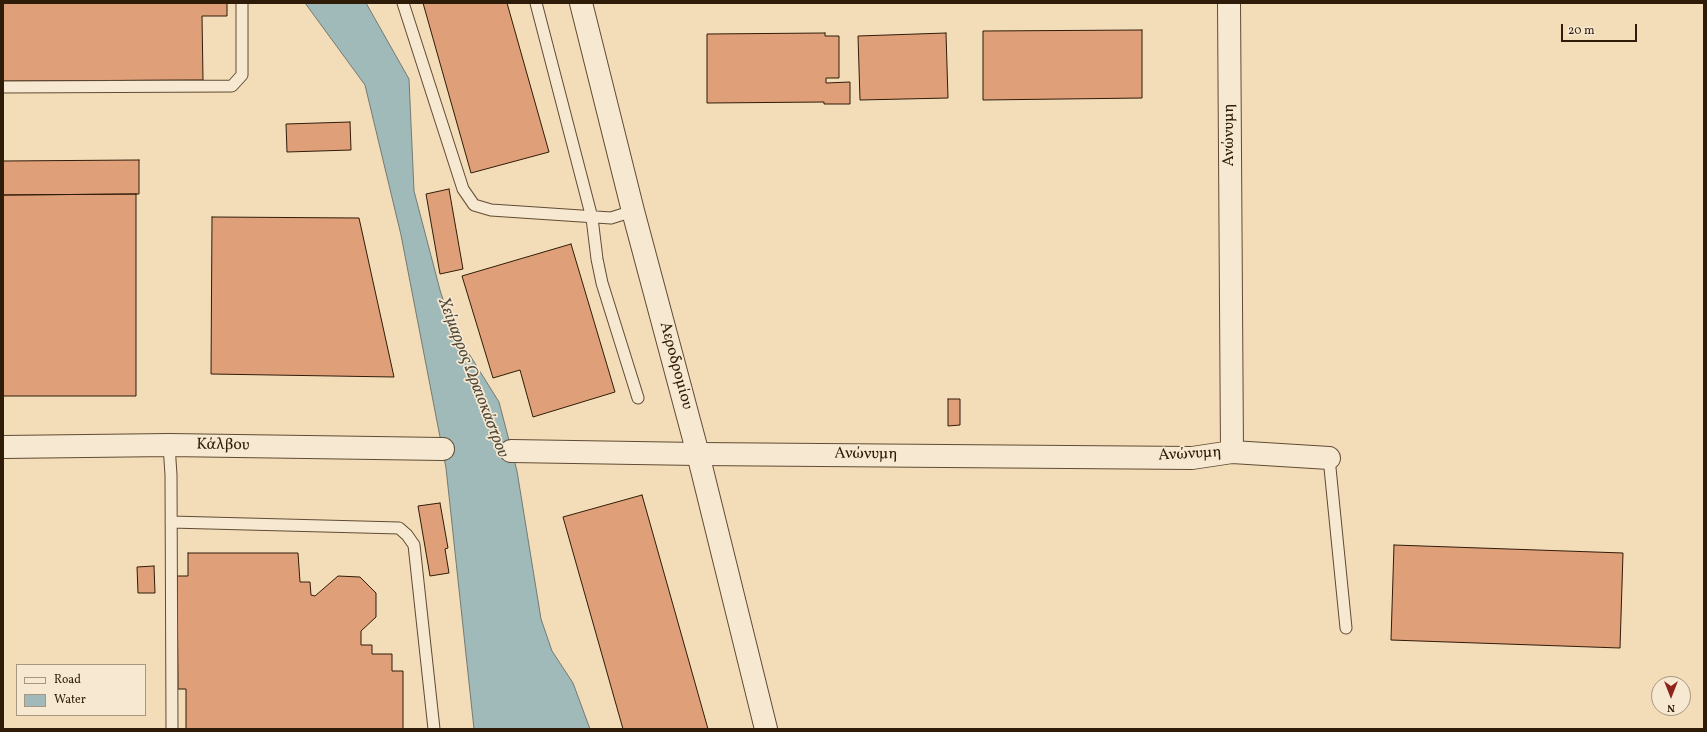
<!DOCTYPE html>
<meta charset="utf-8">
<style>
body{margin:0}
#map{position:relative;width:1707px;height:732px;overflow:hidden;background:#f3dcb8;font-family:Vollkorn,serif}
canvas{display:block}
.frame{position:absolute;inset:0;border:4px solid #2f1c08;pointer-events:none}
.legend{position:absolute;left:16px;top:664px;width:130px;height:52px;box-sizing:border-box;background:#f7e8d1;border:1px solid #a79681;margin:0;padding:5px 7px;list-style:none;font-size:12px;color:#2f1c08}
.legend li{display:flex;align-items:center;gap:8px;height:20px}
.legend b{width:20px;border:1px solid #a79681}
.north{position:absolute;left:1651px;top:676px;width:40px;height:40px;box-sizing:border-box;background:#f7e8d1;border:1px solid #a79681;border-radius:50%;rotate:180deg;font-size:11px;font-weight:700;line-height:16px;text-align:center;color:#2f1c08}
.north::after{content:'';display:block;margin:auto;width:14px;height:18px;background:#8f2418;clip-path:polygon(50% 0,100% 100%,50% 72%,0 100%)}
.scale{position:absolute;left:1561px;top:24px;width:76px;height:18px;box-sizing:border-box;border:2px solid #2f1c08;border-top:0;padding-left:5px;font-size:12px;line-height:14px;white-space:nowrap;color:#2f1c08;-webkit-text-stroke:3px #f7e8d1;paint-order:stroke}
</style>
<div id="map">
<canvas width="1707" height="732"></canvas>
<div class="frame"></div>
<ul class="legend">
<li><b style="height:5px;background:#f7e8d1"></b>Road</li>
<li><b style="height:11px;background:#a0b9b9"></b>Water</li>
</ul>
<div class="north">N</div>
<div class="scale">20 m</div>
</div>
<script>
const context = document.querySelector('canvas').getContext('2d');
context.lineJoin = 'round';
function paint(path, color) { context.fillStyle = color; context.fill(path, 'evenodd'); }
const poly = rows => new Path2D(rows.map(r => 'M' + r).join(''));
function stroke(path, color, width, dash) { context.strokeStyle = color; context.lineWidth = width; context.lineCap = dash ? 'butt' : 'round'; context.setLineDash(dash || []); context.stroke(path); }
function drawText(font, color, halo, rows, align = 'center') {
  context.font = font + ' Vollkorn,serif'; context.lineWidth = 3.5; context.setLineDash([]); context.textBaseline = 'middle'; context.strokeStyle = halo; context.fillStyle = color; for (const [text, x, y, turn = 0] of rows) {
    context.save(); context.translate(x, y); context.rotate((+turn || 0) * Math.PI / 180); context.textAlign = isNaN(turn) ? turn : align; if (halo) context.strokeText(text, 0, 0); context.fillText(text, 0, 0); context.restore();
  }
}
const water = poly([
 [305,3,366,3,409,79,414,191,440,290,447,312,461,341,499,402,517,471,541,619,552,651,573,683,590,729,474,729,446,468,401,235,365,85,305,3]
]);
paint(water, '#a0b9b9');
stroke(water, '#737a72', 1);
const building = poly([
 [3,3,227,3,227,16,202,16,203,80,3,81,3,3],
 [423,3,507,3,549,152,471,173,423,3],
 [1142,30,1142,98,983,100,983,31,1142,30],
 [825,33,825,36,839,36,839,78,826,78,826,83,850,82,850,104,824,104,824,102,707,103,707,34,825,33],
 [946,33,948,98,860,100,858,36,946,33],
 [350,122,351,150,287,152,286,124,350,122],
 [139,160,139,194,3,195,3,161,139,160],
 [449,189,463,269,440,274,426,194,449,189],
 [136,194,136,396,3,396,3,195,136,194],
 [212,217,359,218,394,377,211,374,212,217],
 [571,244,615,392,533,417,520,370,493,378,462,276,571,244],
 [948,399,960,399,960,425,948,426,948,399],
 [642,495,708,729,623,729,563,517,642,495],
 [440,503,448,548,445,549,449,573,430,576,418,506,440,503],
 [1394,545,1623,553,1620,648,1391,640,1394,545],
 [188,553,298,553,300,582,310,582,311,595,315,596,338,576,360,577,376,593,376,617,361,631,361,645,372,645,372,654,392,654,392,671,403,671,403,729,186,729,186,689,178,689,177,576,188,576,188,553],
 [154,566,155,593,138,593,137,567,154,566]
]);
paint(building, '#df9f79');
stroke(building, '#2f1c08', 1);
const service = poly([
 [403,3,463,189,474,205,491,210,611,218,633,211],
 [536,3,592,218,597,259,602,283,638,398],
 [3,87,232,86,242,75,242,3],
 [169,445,171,475,172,729],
 [1329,458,1346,628],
 [171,522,399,528,407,535,414,545,434,729]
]);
const minor = poly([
 [3,447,169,445,443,449],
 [511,451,698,454,1192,458,1232,452,1229,3],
 [1232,452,1329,458]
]);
const tertiary = poly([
 [581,3,633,211,698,454,766,729]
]);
stroke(service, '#604c34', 13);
stroke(minor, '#604c34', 24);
stroke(tertiary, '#604c34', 24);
stroke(service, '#f7e8d1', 11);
stroke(minor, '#f7e8d1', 22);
stroke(tertiary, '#f7e8d1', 22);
drawText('16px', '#2f1c08', '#f7e8d1', [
 ["Ανώνυμη",1230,135,-90],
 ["Αεροδρομίου",675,366,75],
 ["Κάλβου",223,446,1],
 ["Ανώνυμη",866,455,1],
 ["Ανώνυμη",1190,455,-3]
]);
drawText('italic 17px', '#514b3d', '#f7e8d1', [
 ["Χείμαρρος Ωραιοκάστρου",472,378,69]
]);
</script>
